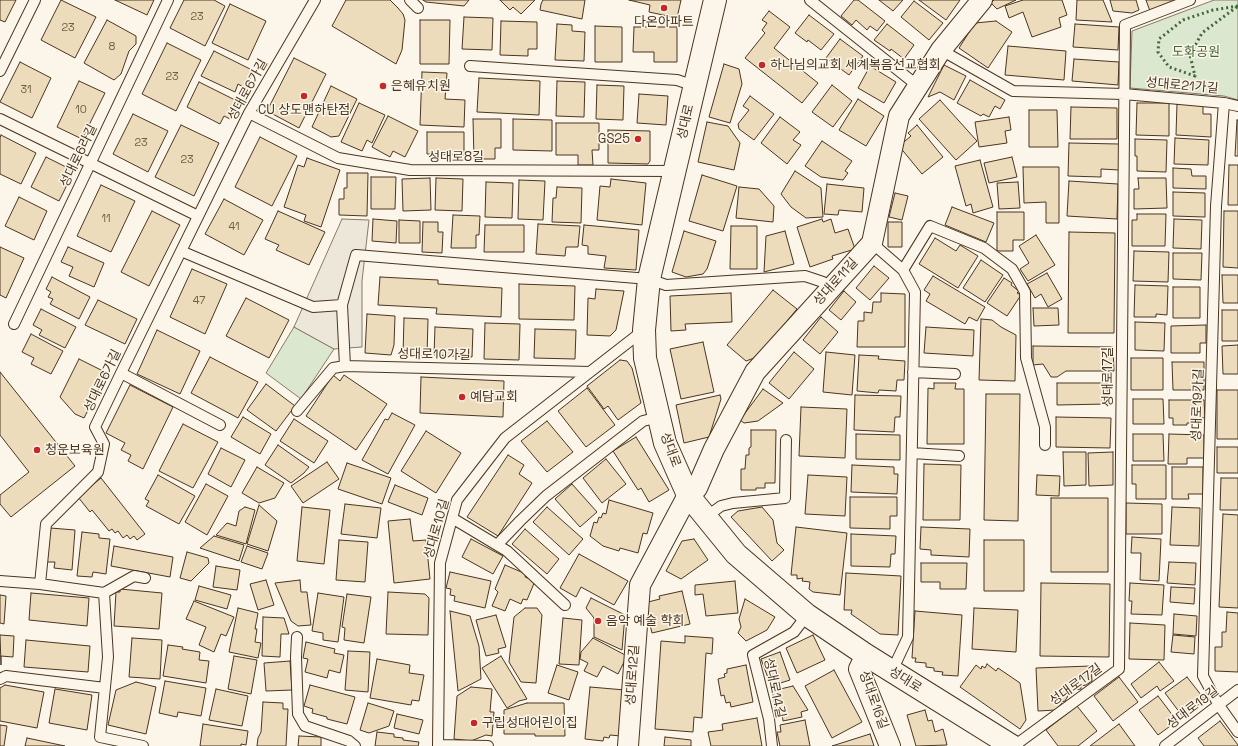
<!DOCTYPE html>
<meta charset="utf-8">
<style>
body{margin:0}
canvas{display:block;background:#fbf6e9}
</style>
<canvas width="1238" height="746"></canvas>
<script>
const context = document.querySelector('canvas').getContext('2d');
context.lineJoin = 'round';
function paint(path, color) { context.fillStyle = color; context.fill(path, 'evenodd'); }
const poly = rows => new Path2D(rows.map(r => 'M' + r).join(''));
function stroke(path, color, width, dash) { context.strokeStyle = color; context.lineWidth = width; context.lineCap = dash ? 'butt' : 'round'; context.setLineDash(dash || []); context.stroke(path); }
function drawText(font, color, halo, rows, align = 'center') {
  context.font = font + ' "Space Grotesk","Noto Sans KR",sans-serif'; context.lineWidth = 3; context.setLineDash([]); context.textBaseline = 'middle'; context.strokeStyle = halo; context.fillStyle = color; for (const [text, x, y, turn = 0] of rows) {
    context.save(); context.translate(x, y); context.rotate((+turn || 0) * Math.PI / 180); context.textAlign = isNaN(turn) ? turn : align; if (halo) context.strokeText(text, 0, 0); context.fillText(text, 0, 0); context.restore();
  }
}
const green = poly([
 [1214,0,1238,0,1238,100,1224,96,1130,88,1132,31,1214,0],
 [294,327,334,349,301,399,266,373,294,327]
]);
paint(green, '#dce7d0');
stroke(green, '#887966', 1);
const parking = poly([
 [342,219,369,220,362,281,362,347,334,349,294,327,342,219]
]);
paint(parking, '#ede7d9');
stroke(parking, '#887966', 1);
const building = poly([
 [0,0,16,0,5,22,0,20,0,0],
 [61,0,96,17,75,58,41,40,61,0],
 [115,0,154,0,147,15,115,0],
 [184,0,214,0,225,6,205,46,170,28,184,0],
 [346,0,390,0,398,8,403,14,405,20,402,50,396,64,332,26,346,0],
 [423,0,469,0,464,6,426,2,423,0],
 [500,0,535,0,521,14,513,7,510,10,500,0],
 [543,0,585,0,582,19,540,10,541,4,543,0],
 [629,0,681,0,677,18,649,12,650,5,629,0],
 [854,0,858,0,885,21,877,31,870,26,867,30,856,20,852,25,841,16,854,0],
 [879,0,903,0,893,11,879,0],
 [919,0,960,0,946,20,919,0],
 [994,0,1016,0,997,9,991,3,994,0],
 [1023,0,1062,0,1067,15,1059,18,1061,27,1032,37,1023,12,1009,18,1005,6,1023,0],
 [1077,0,1103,0,1112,22,1076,20,1077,0],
 [1110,0,1136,0,1139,10,1132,13,1113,11,1110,0],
 [1146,0,1179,0,1150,11,1146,0],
 [914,1,943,23,929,40,901,17,914,1],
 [230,4,266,21,248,60,212,43,230,4],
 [769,11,790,27,774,48,818,83,802,103,745,58,765,33,762,30,767,23,762,20,769,11],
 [809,15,834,34,821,50,808,40,807,42,795,33,809,15],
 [464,17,493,18,492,50,462,49,464,17],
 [107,20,136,36,136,44,129,51,121,74,114,80,84,63,107,20],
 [420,20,450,20,449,64,420,64,420,20],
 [501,21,537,22,537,49,528,49,528,56,500,55,501,21],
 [996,21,1012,32,988,68,959,48,975,23,996,21],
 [557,24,572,25,572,31,585,32,584,61,555,60,557,24],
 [887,24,914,45,904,59,891,49,890,51,874,40,887,24],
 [1075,24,1119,27,1118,50,1073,47,1075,24],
 [595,26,622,27,622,62,595,62,595,26],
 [634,27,677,27,677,62,654,62,654,52,633,52,634,27],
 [840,39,863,56,849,75,826,58,840,39],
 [167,43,201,60,176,111,142,94,167,43],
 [1008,46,1066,51,1064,80,1005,75,1008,46],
 [214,51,254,71,245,88,238,84,235,92,201,76,214,51],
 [294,58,326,74,299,128,267,111,294,58],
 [1074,59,1119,62,1118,85,1072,81,1074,59],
 [20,62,51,78,32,118,0,102,20,62],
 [724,64,739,69,742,84,730,123,709,117,724,64],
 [944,65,966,76,954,100,940,92,928,97,944,65],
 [870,66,896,82,884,103,858,88,870,66],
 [422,72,447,73,445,99,465,100,464,127,420,125,422,72],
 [479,78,540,81,539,115,477,112,479,78],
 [970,80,1005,100,1000,109,995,106,989,117,983,114,981,116,957,103,970,80],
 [79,81,105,93,82,139,57,127,79,81],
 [557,81,585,82,584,117,556,116,557,81],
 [199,82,239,102,230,119,224,116,220,124,187,107,199,82],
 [597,85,624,86,623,120,596,119,597,85],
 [832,85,852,101,833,127,812,112,832,85],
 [331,86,357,99,339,136,331,137,312,127,331,86],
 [639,94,668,96,666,125,637,123,639,94],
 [750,96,774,114,754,140,739,129,738,124,749,110,743,106,750,96],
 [858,99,884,116,866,146,839,130,858,99],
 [940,100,977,141,956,160,919,119,940,100],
 [359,103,385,115,372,143,367,140,362,151,341,142,359,103],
 [1137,103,1169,103,1169,136,1136,135,1137,103],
 [1177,104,1203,105,1203,114,1211,114,1211,137,1176,135,1177,104],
 [1071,107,1117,108,1117,139,1070,139,1071,107],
 [1029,110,1057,110,1058,147,1029,147,1029,110],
 [133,114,168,131,148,172,113,154,133,114],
 [388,116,418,131,405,157,393,151,390,157,372,147,388,116],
 [780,117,800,132,793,140,801,145,787,164,761,143,780,117],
 [1009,117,1011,130,1005,131,1007,143,979,147,975,122,1009,117],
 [473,119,501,119,501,148,495,148,495,159,474,159,473,119],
 [513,119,552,120,552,151,513,150,513,119],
 [1237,120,1238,120,1238,156,1235,156,1237,120],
 [707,122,728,126,740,143,734,170,698,162,707,122],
 [556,123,599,123,599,150,592,150,593,165,578,165,578,155,556,155,556,123],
 [181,125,219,143,194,196,155,177,181,125],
 [917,125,943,157,922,174,899,146,911,136,908,133,917,125],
 [608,130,650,131,650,161,648,164,608,163,608,130],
 [427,132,464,132,464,155,427,154,427,132],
 [1,135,36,153,21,184,0,174,0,138,1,135],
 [260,137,297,156,272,206,235,187,260,137],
 [1175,138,1209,140,1208,165,1174,164,1175,138],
 [1135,139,1167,140,1166,172,1137,171,1137,156,1135,156,1135,139],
 [822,141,852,161,845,171,848,173,843,180,821,177,805,166,822,141],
 [1069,143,1119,144,1119,170,1101,169,1101,177,1068,176,1069,143],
 [46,157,74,171,59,201,31,187,46,157],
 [1012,157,1017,177,989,183,984,163,1012,157],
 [307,158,340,170,321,227,304,221,306,215,284,207,298,165,304,167,307,158],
 [980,160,993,207,973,213,971,204,966,206,955,166,980,160],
 [1229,165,1238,165,1238,205,1228,205,1229,165],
 [1023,167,1059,167,1059,223,1046,223,1046,202,1024,203,1023,167],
 [1173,168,1191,169,1192,176,1206,176,1206,189,1173,188,1173,168],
 [795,171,821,188,823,217,806,218,791,207,781,194,795,171],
 [347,173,368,173,367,216,339,215,339,199,344,199,344,188,347,188,347,173],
 [702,175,737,186,723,231,689,221,702,175],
 [371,177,396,177,395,209,371,209,371,177],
 [430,178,431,210,403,211,402,179,430,178],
 [436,178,463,179,462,211,435,210,436,178],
 [1138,178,1166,178,1167,208,1134,209,1134,189,1139,189,1138,178],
 [611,179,646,183,642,225,597,220,600,186,610,187,611,179],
 [519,180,545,181,543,220,518,219,519,180],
 [1069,181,1118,184,1117,219,1067,216,1069,181],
 [486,182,513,183,512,218,485,217,486,182],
 [1018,182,1020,208,999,209,997,183,1018,182],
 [827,184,864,188,862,212,839,210,838,215,824,214,827,184],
 [101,185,135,201,111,252,77,236,101,185],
 [557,187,582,188,581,223,552,222,553,198,556,198,557,187],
 [739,187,759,189,774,206,773,222,736,218,739,187],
 [1173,192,1205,193,1205,217,1173,216,1173,192],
 [895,193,908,196,902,220,889,217,895,193],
 [19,197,47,211,34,240,5,226,19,197],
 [224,199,263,220,244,255,205,234,224,199],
 [952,207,994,223,986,242,945,225,952,207],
 [152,211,180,225,149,286,121,272,152,211],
 [278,211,325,232,309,265,276,250,279,245,265,239,278,211],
 [1224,211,1238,211,1238,268,1223,267,1224,211],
 [997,212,1024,212,1024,240,1013,240,1013,251,997,251,997,212],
 [1137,214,1166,214,1165,246,1132,246,1132,220,1137,220,1137,214],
 [453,215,480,216,479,235,476,235,476,248,451,248,453,215],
 [373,219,397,221,396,243,372,241,373,219],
 [822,219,823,222,831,219,835,233,848,229,855,249,832,256,833,259,810,267,797,227,822,219],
 [1174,219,1202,220,1201,249,1173,248,1174,219],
 [399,220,420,221,420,243,399,243,399,220],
 [423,222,438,222,438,232,443,232,442,253,422,252,423,222],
 [888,222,902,222,902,247,888,247,888,222],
 [538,224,580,226,578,247,566,247,565,256,536,254,538,224],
 [485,225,524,225,524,252,484,252,485,225],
 [584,225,639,230,636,270,604,268,606,256,588,254,588,246,582,245,584,225],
 [731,226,757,226,757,269,730,269,731,226],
 [684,231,716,241,707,269,703,274,686,277,672,272,684,231],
 [785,231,794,264,764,272,766,236,785,231],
 [1069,232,1115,233,1114,333,1068,333,1069,232],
 [1036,235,1055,265,1028,281,1020,269,1029,263,1019,246,1036,235],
 [935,238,956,251,960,245,978,256,958,288,919,264,935,238],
 [0,247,24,258,6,298,0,295,0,247],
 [68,247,104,263,94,287,69,276,73,267,61,262,68,247],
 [1134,251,1169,252,1168,282,1133,281,1134,251],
 [1173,253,1202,253,1201,280,1173,279,1173,253],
 [981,260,1003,275,985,302,963,288,981,260],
 [874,266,889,278,870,300,856,288,874,266],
 [192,269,227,284,205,334,170,317,192,269],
 [1047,273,1062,299,1048,307,1041,294,1035,298,1027,284,1047,273],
 [1222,275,1238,275,1238,303,1223,303,1222,275],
 [933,276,985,307,977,321,969,317,965,324,926,301,930,294,924,290,933,276],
 [52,277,90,297,79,319,50,304,53,299,48,297,51,292,46,289,52,277],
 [380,277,438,280,438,284,502,288,501,317,436,314,437,308,378,305,380,277],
 [1004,278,1012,283,1011,285,1019,291,1017,293,1021,295,1007,316,987,303,1004,278],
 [519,284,575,286,574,320,519,319,519,284],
 [1135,285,1168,286,1167,315,1156,314,1156,317,1134,317,1135,285],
 [1173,287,1200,287,1200,318,1173,318,1173,287],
 [596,289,624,291,616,330,610,336,587,335,588,298,595,299,596,289],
 [773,290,797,309,757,357,746,361,727,345,773,290],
 [844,291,856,302,841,320,829,310,844,291],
 [731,293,732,322,685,324,686,330,671,331,670,296,731,293],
 [881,293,905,294,905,347,857,347,858,321,864,321,864,312,872,313,873,302,881,302,881,293],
 [246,298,289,320,269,358,226,336,246,298],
 [98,300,137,319,125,344,85,325,98,300],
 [1033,308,1058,308,1059,325,1034,326,1033,308],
 [41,309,76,327,65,348,39,335,42,330,33,325,41,309],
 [1222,310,1238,310,1238,341,1222,341,1222,310],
 [367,314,395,316,394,345,391,355,365,353,367,314],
 [821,317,838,332,820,354,803,340,821,317],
 [404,318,428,319,427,356,403,355,404,318],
 [981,319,992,320,1001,327,1016,335,1015,381,979,380,981,319],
 [1135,322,1165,323,1164,351,1135,350,1135,322],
 [485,323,520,324,519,360,484,359,485,323],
 [1206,325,1206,343,1200,343,1200,353,1171,353,1171,326,1206,325],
 [435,327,473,329,472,357,434,355,435,327],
 [926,327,974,330,973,356,924,353,926,327],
 [535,329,576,330,575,359,534,358,535,329],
 [157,330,200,351,180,394,137,374,157,330],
 [31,334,63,351,51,374,31,364,34,358,22,352,31,334],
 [703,342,714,392,681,399,670,349,703,342],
 [1238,345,1238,374,1223,374,1222,346,1238,345],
 [1033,346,1113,347,1114,371,1066,371,1057,377,1051,377,1043,364,1033,365,1033,346],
 [794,352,814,369,789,399,769,383,794,352],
 [826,352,855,355,852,395,823,392,826,352],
 [859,355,879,356,878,359,905,361,904,380,897,380,896,391,879,390,878,393,857,391,859,355],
 [210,357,258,382,238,418,191,393,210,357],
 [1131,358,1163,358,1163,390,1131,390,1131,358],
 [79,359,107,373,84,418,75,414,60,397,79,359],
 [620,360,627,361,632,368,641,403,618,420,608,406,604,409,587,386,620,360],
 [1172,362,1204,362,1204,390,1173,390,1172,362],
 [0,372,75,466,11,517,0,504,0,495,29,472,0,435,0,372],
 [333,375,340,381,344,375,387,404,356,450,306,416,333,375],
 [421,377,504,381,503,417,420,413,421,377],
 [934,383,956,383,955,389,964,389,964,444,927,444,928,388,934,389,934,383],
 [1057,383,1107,383,1108,404,1057,405,1057,383],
 [266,384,295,406,276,431,247,410,266,384],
 [130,385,173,407,143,469,128,461,131,455,121,450,125,443,106,433,130,385],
 [587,388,615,425,586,447,558,411,587,388],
 [763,389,783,403,758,421,744,423,740,420,763,389],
 [1217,390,1238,390,1238,439,1217,439,1217,390],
 [986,394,1020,394,1018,521,984,520,986,394],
 [720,395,721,399,709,437,684,443,676,405,720,395],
 [855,395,901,396,900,417,895,417,894,432,854,430,855,395],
 [1133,399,1163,399,1164,424,1133,424,1133,399],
 [1169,400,1204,400,1205,418,1199,418,1199,423,1187,423,1187,425,1173,425,1173,418,1169,418,1169,400],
 [801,407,847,409,845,458,799,456,801,407],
 [392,413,415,425,388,474,362,460,385,419,388,420,392,413],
 [243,417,271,434,260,454,231,437,243,417],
 [1056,417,1111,418,1110,448,1056,447,1056,417],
 [294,419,328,441,314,463,280,441,294,419],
 [547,421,573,452,547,472,521,441,547,421],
 [183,424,218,442,193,488,159,471,183,424],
 [751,430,776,430,775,483,765,483,765,488,756,488,756,490,741,490,741,469,745,469,746,455,749,455,749,448,751,447,751,430],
 [426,431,461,453,436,493,401,471,426,431],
 [856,434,900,435,900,460,856,459,856,434],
 [1133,434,1163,434,1164,461,1133,461,1133,434],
 [1169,434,1204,435,1204,458,1187,458,1187,464,1168,464,1169,434],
 [636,437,669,490,649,502,641,488,638,490,613,451,636,437],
 [278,445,309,467,304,473,291,483,265,465,278,445],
 [1217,447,1238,447,1238,473,1217,473,1217,447],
 [221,448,245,460,231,487,208,474,221,448],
 [1063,452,1086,452,1086,485,1064,486,1063,452],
 [1113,452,1113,485,1089,486,1088,453,1113,452],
 [508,455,524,465,519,474,532,483,498,536,467,517,508,455],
 [606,459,626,484,602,503,583,478,606,459],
 [327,462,339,479,303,503,291,486,327,462],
 [347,463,391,478,382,504,338,489,347,463],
 [924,464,961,465,960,520,923,520,924,464],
 [852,465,894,467,894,474,898,474,897,494,851,492,852,465],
 [1132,465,1166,465,1166,499,1136,499,1136,484,1132,484,1132,465],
 [257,467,284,483,275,498,259,503,242,493,257,467],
 [1172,467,1203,467,1203,494,1188,494,1189,499,1172,499,1172,467],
 [158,475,195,496,179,524,146,506,149,501,145,499,158,475],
 [808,475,847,477,845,516,805,514,808,475],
 [1037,475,1060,476,1059,496,1036,495,1037,475],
 [101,478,145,534,137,540,134,536,130,539,127,535,123,538,118,531,115,533,112,529,109,531,92,510,90,512,78,497,101,478],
 [1221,478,1238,478,1238,510,1220,510,1221,478],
 [206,484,228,496,207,535,185,522,206,484],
 [572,484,597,512,580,527,555,499,572,484],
 [395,485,428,498,422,515,388,502,395,485],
 [850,497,897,497,897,516,890,516,890,529,850,528,850,497],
 [1051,498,1108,498,1108,572,1051,572,1051,498],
 [609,500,653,513,647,534,643,533,638,553,620,548,619,551,603,546,590,536,594,522,597,523,599,517,601,518,603,513,606,514,609,500],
 [1126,503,1162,504,1162,534,1126,534,1126,503],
 [345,504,381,508,377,538,341,534,345,504],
 [259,505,277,521,268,551,247,544,259,505],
 [245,507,255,510,246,544,216,535,227,523,236,526,239,511,245,507],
 [302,507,330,510,324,564,297,561,302,507],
 [547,507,583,539,569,555,533,522,547,507],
 [762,507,773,520,777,543,784,550,772,561,731,517,738,511,762,507],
 [1172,507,1200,508,1199,546,1170,545,1172,507],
 [1223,514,1238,515,1238,608,1219,607,1223,514],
 [410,519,413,541,426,540,430,579,394,583,388,521,410,519],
 [796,527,847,533,840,595,813,592,809,589,810,582,802,581,803,578,797,579,797,575,791,575,796,527],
 [921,527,970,529,969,557,931,555,931,550,920,549,921,527],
 [50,528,75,530,72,570,54,568,55,562,47,562,50,528],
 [525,529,559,559,547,574,512,544,525,529],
 [82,532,99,534,99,538,110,539,106,574,93,572,92,577,77,576,82,532],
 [851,534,896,536,895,554,891,554,890,567,851,566,851,534],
 [214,536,244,545,239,561,200,548,214,536],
 [1132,537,1161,539,1159,581,1140,580,1141,553,1131,553,1132,537],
 [471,539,503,556,493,574,462,557,471,539],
 [694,539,708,560,681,579,666,571,682,541,694,539],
 [339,540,368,542,365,582,336,580,339,540],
 [984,540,1024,540,1024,591,984,591,984,540],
 [114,546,173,557,170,577,111,566,114,546],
 [247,546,268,553,262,569,241,562,247,546],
 [187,552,208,558,209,563,191,581,180,578,187,552],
 [579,554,628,581,614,605,581,587,576,597,560,588,579,554],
 [1169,562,1196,563,1195,585,1167,583,1169,562],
 [921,563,967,563,966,589,940,589,940,582,921,582,921,563],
 [505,565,526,574,525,577,535,581,527,600,523,599,521,604,510,599,505,611,492,606,498,592,495,589,505,565],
 [216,566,240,570,237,590,213,587,216,566],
 [450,572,491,581,485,608,454,601,455,596,450,595,451,589,446,588,450,572],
 [846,573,901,576,898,635,880,634,851,614,852,610,844,610,846,573],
 [266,580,274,605,258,610,250,584,266,580],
 [300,580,301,592,307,592,311,625,298,626,291,621,275,583,300,580],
 [735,581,738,613,706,616,703,594,695,595,695,585,735,581],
 [1041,583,1110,584,1109,657,1040,656,1041,583],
 [1130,583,1164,585,1162,615,1131,614,1132,601,1129,601,1130,583],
 [199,586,231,595,227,609,195,600,199,586],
 [1171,587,1195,588,1194,604,1170,602,1171,587],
 [120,589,162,593,159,629,114,626,116,592,120,592,120,589],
 [682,591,690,624,652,633,648,617,648,602,660,599,659,596,682,591],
 [388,592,425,594,429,598,428,635,386,634,388,592],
 [31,593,89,598,87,626,29,620,31,593],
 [318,593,344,597,338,642,323,640,323,633,312,631,318,593],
 [347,594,371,597,364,643,344,640,345,628,342,627,347,594],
 [0,595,6,596,4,624,0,623,0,595],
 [591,598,625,615,622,650,594,637,594,618,586,608,591,598],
 [745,599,775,617,767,630,746,641,738,633,741,627,739,619,745,599],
 [194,601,234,617,226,636,221,634,214,652,199,645,206,627,186,619,194,601],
 [238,608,258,613,255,629,257,629,255,642,261,643,258,658,229,652,238,608],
 [525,608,537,608,542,615,536,683,521,682,509,662,514,617,525,608],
 [974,608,1018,610,1016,652,972,649,974,608],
 [450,611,470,616,479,646,481,679,458,691,450,611],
 [915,611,962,615,958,676,942,675,943,672,934,671,934,668,926,667,926,663,915,662,916,658,912,658,915,611],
 [1227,612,1238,613,1238,672,1215,671,1215,647,1222,647,1222,632,1226,632,1227,612],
 [1174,614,1197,616,1196,636,1173,634,1174,614],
 [496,615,506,647,498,649,499,653,486,656,476,620,496,615],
 [263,617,284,618,289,634,281,634,280,657,262,656,263,617],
 [563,618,582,620,579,665,559,664,563,618],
 [1130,623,1165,625,1164,660,1129,659,1130,623],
 [0,635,14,636,13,657,1,656,1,665,0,635],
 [813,635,825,660,797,673,786,648,813,635],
 [1173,635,1195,637,1194,654,1171,652,1173,635],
 [685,636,713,638,712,654,706,653,702,718,694,717,693,732,655,729,661,641,685,643,685,636],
 [132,638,162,640,160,679,129,677,132,638],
 [593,638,627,656,618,674,603,666,597,677,584,671,588,663,580,659,581,652,593,638],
 [26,640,90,646,88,672,24,667,26,640],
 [306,642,335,649,334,653,344,655,340,673,329,670,327,678,305,672,308,659,303,658,306,642],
 [168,645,183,647,182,649,200,652,199,660,209,661,206,683,163,676,168,645],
 [348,651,370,652,368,692,345,690,348,651],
 [780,652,790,680,771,686,761,659,780,652],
 [234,656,257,660,251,694,228,689,234,656],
 [501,656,527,699,519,701,507,708,482,668,501,656],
 [377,659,410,665,409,673,424,675,419,701,412,700,411,705,370,698,377,659],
 [290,661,292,690,266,691,264,663,290,661],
 [1159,662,1174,681,1160,691,1157,686,1141,698,1131,684,1159,662],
 [987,664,996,671,998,668,1020,683,1026,720,1020,729,960,687,976,665,981,669,982,666,985,668,987,664],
 [557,665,578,672,569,700,548,693,557,665],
 [746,665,753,702,731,707,730,702,726,703,724,695,721,696,718,679,725,677,724,674,727,673,727,669,746,665],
 [1091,666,1092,681,1086,685,1081,686,1081,689,1073,690,1073,693,1069,694,1065,701,1061,702,1062,703,1056,710,1038,711,1036,668,1091,666],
 [834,670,862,722,832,738,805,686,834,670],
 [1119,677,1138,702,1113,721,1094,696,1119,677],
 [1187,677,1205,700,1183,717,1165,693,1187,677],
 [165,681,206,688,201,716,178,712,177,717,159,713,165,681],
 [136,682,156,687,146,734,108,725,116,690,136,682],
 [5,685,44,692,37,728,0,721,0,688,5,685],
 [310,685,355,697,347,724,327,719,327,717,312,713,313,709,304,706,310,685],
 [793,686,808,710,801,712,802,717,783,721,782,714,777,715,772,691,793,686],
 [471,687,492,689,490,712,494,712,492,736,486,735,471,741,454,739,457,696,471,687],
 [590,687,625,690,621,736,610,735,609,738,604,737,603,741,585,739,590,687],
 [55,689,92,695,87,730,49,723,55,689],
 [216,689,248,696,242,726,209,720,216,689],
 [1158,696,1177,721,1158,735,1139,710,1158,696],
 [263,702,283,703,283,709,288,709,286,746,257,746,258,738,261,732,263,702],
 [368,703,394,711,389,726,369,733,360,730,368,703],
 [527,703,564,703,565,736,535,736,535,734,504,734,504,710,527,703],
 [1077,706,1097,731,1078,746,1058,746,1046,730,1077,706],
 [925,710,928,721,932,720,935,732,943,729,947,745,916,746,907,715,925,710],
 [397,714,423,720,419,734,394,728,397,714],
 [757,718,762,746,711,746,708,732,723,730,722,724,757,718],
 [805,720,810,746,780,746,777,732,781,732,780,725,805,720],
 [1220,721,1238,745,1238,746,1204,746,1198,738,1220,721],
 [203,724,248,731,246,745,241,744,241,746,200,746,203,724],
 [1119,724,1135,746,1090,746,1119,724],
 [0,725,7,726,4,746,0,746,0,725],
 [377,732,394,734,394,737,403,738,403,740,419,742,418,746,375,746,377,732],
 [870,734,874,746,832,746,870,734],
 [299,736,321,737,321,746,298,746,299,736],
 [665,737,691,740,691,746,664,746,665,737],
 [27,738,65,746,25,746,27,738]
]);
paint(building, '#ecdcbc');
stroke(building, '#4a3520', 1);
const service = poly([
 [410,0,418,8],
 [810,0,918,86],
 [941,50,1013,91,1124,94,1224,103,1238,106],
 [470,66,677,80,695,86],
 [0,71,35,0],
 [1224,103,1216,206,1203,676,1218,704,1238,732],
 [249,113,338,158,410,170,674,171],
 [0,119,198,216],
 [872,243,903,270,915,292,908,637,892,671],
 [181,251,313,307,342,305],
 [903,270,930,226,984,248,1012,269,1025,292,1026,358,1045,427,1045,445],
 [14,324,168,0],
 [345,366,342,305,356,255,649,279,666,285,805,276,823,282,829,290],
 [913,372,955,374],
 [121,373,220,425],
 [297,411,333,368,345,366,590,372],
 [912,453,959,456],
 [706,517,721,506,733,503,785,498,786,440],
 [452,518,507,551,565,605],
 [497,545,520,521,546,496,643,421,659,417],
 [0,581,40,584,104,593,108,657,100,737,143,746],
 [40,584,46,524,98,472,104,444,95,427,121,373,249,113,315,0],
 [104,593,134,576,145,578],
 [297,637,296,657,298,714,305,726,349,741,355,746],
 [0,679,6,676,105,688],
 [438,745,488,746],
 [438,746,440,563,457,500,505,438,644,330],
 [772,746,769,719,753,655,794,632,807,615],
 [1014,746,1119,669,1125,25,1190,0],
 [1165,746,1238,690]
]);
const minor = poly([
 [866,655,859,669,890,746],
 [628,746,640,585,688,495,697,488,714,449,755,372,872,243,899,116,941,50,982,0]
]);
const tertiary = poly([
 [715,0,649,279,644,330,645,358,665,443,688,495,736,554,807,615,866,655,1012,746]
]);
stroke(service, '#4a3520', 12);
stroke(minor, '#4a3520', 22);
stroke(tertiary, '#4a3520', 24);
stroke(service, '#fbf6e9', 10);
stroke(minor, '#fbf6e9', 20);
stroke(tertiary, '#fbf6e9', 22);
stroke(poly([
 [1238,6,1213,10,1183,20,1159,39,1158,52,1169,67,1195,76,1190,55,1202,33,1238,6]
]), '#436837', 3, [2, 3]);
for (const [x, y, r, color] of [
 [664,8,4,"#c62828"],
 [762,65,4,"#c62828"],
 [383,86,4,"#c62828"],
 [304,96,4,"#c62828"],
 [638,139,4,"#c62828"],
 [462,397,4,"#c62828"],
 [37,450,4,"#c62828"],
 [598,621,4,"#c62828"],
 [474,723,4,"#c62828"]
]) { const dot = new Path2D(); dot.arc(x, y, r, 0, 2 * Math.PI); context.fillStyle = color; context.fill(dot); stroke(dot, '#fbf6e9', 1.5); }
drawText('11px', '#725f47', null, [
 ["23",197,17],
 ["23",68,28],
 ["8",112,47],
 ["23",172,77],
 ["31",26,90],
 ["10",81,110],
 ["23",141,143],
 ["23",187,160],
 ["11",106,219],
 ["41",234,227],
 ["47",199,301]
]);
drawText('13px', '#4a3520', '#fbf6e9', [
 ["다온아파트",664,22,"center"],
 ["하나님의교회 세계복음선교협회",770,65],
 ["은혜유치원",391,86],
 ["CU 상도맨하탄점",304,110,"center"],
 ["GS25",630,139,"right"],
 ["예담교회",470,397],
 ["청운보육원",45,450],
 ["음악 예술 학회",606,621],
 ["구립성대어린이집",482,723]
], 'left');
drawText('13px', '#436837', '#fbf6e9', [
 ["도화공원",1196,52]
]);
drawText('13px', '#4a3520', '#fbf6e9', [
 ["성대로21가길",1182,86,5],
 ["성대로6가길",248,90,-61],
 ["성대로",686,122,-77],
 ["성대로6라길",79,156,-64],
 ["성대로8길",456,157],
 ["성대로11길",836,282,-48],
 ["성대로10가길",434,355,1],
 ["성대로17길",1108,377,-90],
 ["성대로6가길",103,381,-64],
 ["성대로19가길",1198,405,-88],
 ["성대로",670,450,70],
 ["성대로10길",437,529,-74],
 ["성대로12길",633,675,-86],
 ["성대로",905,680,32],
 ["성대로17길",1076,685,-36],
 ["성대로14길",774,688,78],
 ["성대로16길",873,700,70],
 ["성대로19길",1193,708,-37]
]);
</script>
